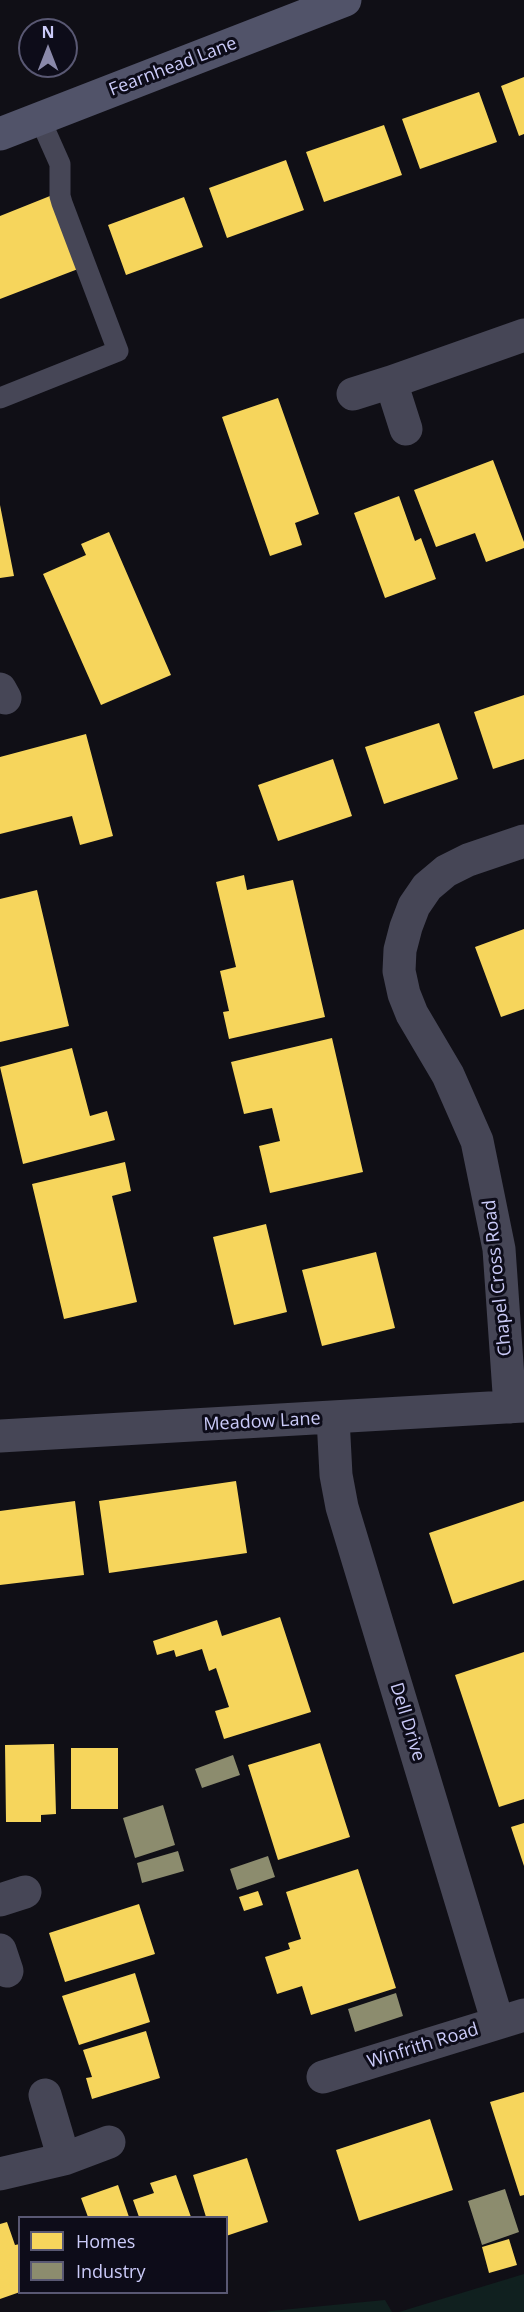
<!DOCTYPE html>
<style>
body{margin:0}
#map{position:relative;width:524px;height:2312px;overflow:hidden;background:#100f16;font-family:"Open Sans",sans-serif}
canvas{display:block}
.legend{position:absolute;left:18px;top:2216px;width:210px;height:78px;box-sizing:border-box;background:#0d0c19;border:2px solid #595873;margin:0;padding:8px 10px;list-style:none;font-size:18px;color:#cbcbf9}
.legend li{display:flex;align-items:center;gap:12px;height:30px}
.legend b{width:30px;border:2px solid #595873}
.north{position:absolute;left:18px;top:18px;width:60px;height:60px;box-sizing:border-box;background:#0d0c19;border:2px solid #595873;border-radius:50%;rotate:0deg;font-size:16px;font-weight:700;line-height:24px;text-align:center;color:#cbcbf9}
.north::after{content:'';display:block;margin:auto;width:21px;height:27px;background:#8a89aa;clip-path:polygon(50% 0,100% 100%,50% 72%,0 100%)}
</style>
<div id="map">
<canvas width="524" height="2312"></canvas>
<ul class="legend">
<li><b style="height:16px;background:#f6d55c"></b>Homes</li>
<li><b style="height:16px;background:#8c8c6e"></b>Industry</li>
</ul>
<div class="north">N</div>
</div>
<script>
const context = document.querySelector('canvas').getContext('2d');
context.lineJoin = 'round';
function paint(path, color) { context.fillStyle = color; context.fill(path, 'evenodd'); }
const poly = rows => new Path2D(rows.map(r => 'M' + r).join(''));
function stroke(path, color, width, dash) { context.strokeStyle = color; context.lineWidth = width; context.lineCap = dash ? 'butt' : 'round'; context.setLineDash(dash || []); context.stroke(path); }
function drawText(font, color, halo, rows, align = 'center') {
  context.font = font + ' "Open Sans",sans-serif'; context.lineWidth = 6; context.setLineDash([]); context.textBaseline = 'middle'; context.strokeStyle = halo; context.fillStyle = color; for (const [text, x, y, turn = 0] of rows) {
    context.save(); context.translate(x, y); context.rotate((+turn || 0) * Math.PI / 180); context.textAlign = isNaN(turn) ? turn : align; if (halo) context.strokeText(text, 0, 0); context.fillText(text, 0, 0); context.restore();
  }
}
paint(poly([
 [524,2274,524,2312,399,2312],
 [385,2300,392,2312,266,2312,271,2311]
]), '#10201f');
paint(poly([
 [524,77,524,134,519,136,501,86],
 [479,92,497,142,420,169,402,119],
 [384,125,402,175,324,202,306,152],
 [286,160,304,210,227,238,209,188],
 [50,196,78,269,0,299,0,216],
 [184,197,203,247,126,275,108,225],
 [278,398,319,514,295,523,302,545,270,556,222,417],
 [493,460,524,542,524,548,486,562,475,533,436,547,414,490],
 [399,496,415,541,421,538,436,579,385,598,354,513],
 [0,505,14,576,0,578],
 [109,532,171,675,101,705,43,574,86,555,81,544],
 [524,695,524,759,493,769,474,712],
 [439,723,458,779,384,804,365,747],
 [86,734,113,836,80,845,72,816,0,834,0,757],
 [333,759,352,816,278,841,258,785],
 [244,875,247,890,293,880,325,1017,229,1039,223,1012,229,1011,220,971,236,967,216,882],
 [37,890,69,1026,0,1042,0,899],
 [524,929,524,1009,501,1017,475,947],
 [332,1038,363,1172,270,1193,259,1146,280,1141,272,1108,244,1114,231,1062],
 [72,1048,90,1116,107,1111,115,1140,23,1164,0,1067],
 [125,1162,131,1191,112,1196,137,1302,64,1319,32,1184],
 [266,1224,287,1312,234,1325,213,1237],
 [376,1252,395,1328,322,1346,302,1270],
 [236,1481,247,1553,109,1573,99,1501],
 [75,1501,84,1575,0,1585,0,1511],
 [524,1501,524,1580,453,1604,429,1533],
 [280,1617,311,1712,224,1739,215,1711,229,1707,216,1668,209,1671,202,1649,176,1657,174,1650,157,1655,153,1641,217,1620,222,1636],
 [524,1652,524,1799,499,1807,455,1675],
 [320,1743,350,1837,278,1860,248,1765],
 [54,1744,56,1814,41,1815,41,1822,6,1822,5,1745],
 [71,1748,118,1748,118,1809,71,1809],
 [524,1823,524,1866,511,1827],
 [358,1869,396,1988,311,2015,302,1986,277,1994,265,1957,290,1949,288,1943,301,1939,286,1892],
 [258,1891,263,1905,244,1911,239,1897],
 [139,1904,155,1954,65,1982,49,1933],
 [135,1973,150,2022,79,2045,62,1996],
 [146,2031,160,2078,92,2099,86,2078,92,2077,83,2050],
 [524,2092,524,2195,520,2196,490,2102],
 [430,2119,453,2190,359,2221,336,2150],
 [247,2158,268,2222,226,2236,226,2217,206,2217,193,2175],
 [176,2175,191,2217,139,2217,133,2200,154,2193,150,2183],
 [118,2185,129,2217,88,2217,81,2198],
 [7,2222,15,2245,20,2244,20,2292,0,2299,0,2224],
 [509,2239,517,2265,489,2273,482,2247]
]), '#f6d55c');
paint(poly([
 [233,1755,240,1775,202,1788,195,1769],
 [163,1805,175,1845,135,1858,123,1818],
 [178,1851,184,1871,142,1883,137,1863],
 [268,1856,275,1877,237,1890,230,1869],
 [396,1993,403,2016,355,2032,348,2009],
 [505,2189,519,2232,482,2245,468,2201]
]), '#8c8c6e');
stroke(poly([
 [0,398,118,351,62,203,60,196,60,164,40,119]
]), '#464656', 21);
stroke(poly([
 [391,382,524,335],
 [353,394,391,382,406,429],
 [0,689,5,698],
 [510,1407,499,1249,477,1141,448,1075,412,1014,404,994,399,971,400,950,406,927,414,906,427,887,446,871,468,860,524,841],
 [333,1418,336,1475,342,1507,498,2023],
 [0,1436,524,1406],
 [0,1900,25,1892],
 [0,1950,7,1971],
 [323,2077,524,2015],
 [45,2095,64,2159],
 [0,2174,64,2159,109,2142]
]), '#464656', 33);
stroke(poly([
 [0,134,345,0]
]), '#515369', 33);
drawText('18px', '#cbcbf9', '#0d0c19', [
 ["Fearnhead Lane",173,67,-21],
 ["Chapel Cross Road",498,1278,-96],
 ["Meadow Lane",262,1422,-3],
 ["Dell Drive",407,1722,73],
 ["Winfrith Road",423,2046,-17]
]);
</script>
